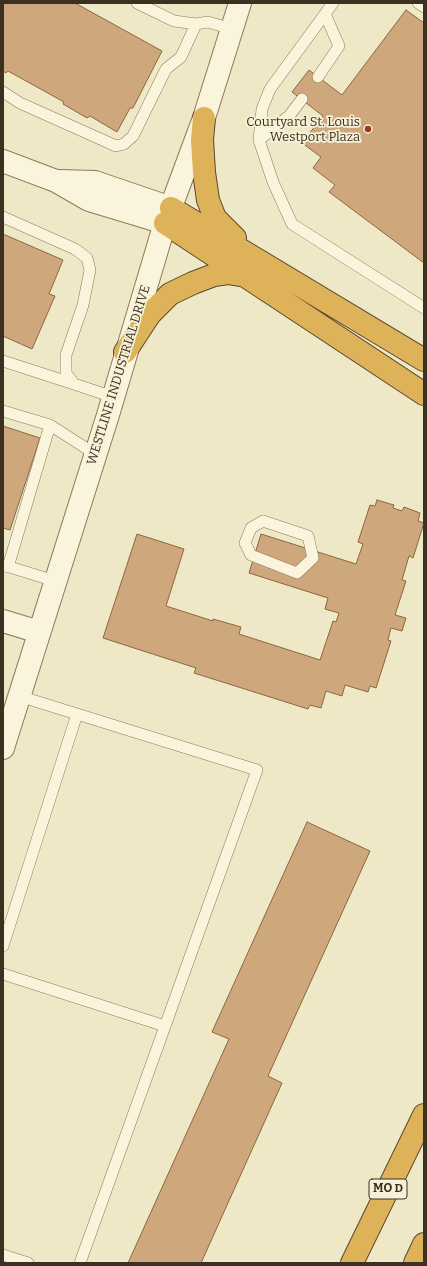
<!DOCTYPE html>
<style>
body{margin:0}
#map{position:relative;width:427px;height:1266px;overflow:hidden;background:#efe8c7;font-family:Bitter,serif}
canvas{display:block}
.frame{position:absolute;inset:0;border:4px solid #3c3020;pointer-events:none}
</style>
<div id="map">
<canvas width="427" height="1266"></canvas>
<div class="frame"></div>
</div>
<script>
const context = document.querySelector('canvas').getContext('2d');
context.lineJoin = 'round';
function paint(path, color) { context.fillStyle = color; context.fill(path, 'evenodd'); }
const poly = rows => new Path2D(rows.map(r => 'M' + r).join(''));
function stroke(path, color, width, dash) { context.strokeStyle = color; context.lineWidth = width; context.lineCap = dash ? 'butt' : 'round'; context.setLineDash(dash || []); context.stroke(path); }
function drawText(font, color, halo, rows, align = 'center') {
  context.font = font + ' Bitter,serif'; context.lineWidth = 3.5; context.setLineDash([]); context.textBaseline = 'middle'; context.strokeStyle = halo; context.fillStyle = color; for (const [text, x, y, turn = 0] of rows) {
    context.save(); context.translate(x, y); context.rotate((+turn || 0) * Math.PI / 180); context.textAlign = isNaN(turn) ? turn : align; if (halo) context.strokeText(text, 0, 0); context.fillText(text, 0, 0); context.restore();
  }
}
const building = poly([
 [3,3,75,3,162,51,133,108,130,108,117,132,90,116,87,118,63,104,64,102,8,71,6,73,3,71,3,3],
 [406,10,424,23,424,263,329,192,335,185,313,168,321,157,302,143,323,116,292,92,309,70,342,95,406,10],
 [3,234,63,260,49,294,55,296,32,349,3,336,3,234],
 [3,426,40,438,10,530,3,528,3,426],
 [377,500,394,505,393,508,402,511,404,507,420,513,418,521,424,523,413,558,409,556,402,580,406,581,395,615,406,618,402,631,391,628,388,640,391,641,376,688,370,686,368,692,345,685,342,696,326,691,321,708,310,705,308,709,194,673,196,668,103,638,137,534,184,549,166,606,213,621,213,619,241,627,239,634,320,660,333,621,336,622,339,613,325,609,328,598,249,573,261,534,356,564,363,544,358,542,370,505,375,506,377,500],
 [307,822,370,851,268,1076,282,1083,201,1263,128,1263,229,1039,212,1032,307,822]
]);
paint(building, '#cea77c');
stroke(building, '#8b6641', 1);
const service = poly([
 [137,3,174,21,196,24,208,22,232,29],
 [333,3,270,89,262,109,259,140,273,182,292,224,424,308],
 [418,3,424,7],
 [318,77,339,46,325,14],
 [3,92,20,103,116,146,124,144,133,136,166,69,181,57,196,24],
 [259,140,289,116,302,99],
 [3,217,75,249,87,258,90,270,83,305,66,355,66,373,74,384,113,397],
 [3,361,74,384],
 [3,411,50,425,95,454],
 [263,521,308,536,313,558,297,573,251,555,245,543,251,528,263,521],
 [3,565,55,581],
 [8,567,50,425],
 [19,696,257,770,80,1263],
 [3,946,77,714],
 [3,974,165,1026],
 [3,1255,28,1263]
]);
const minor = poly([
 [3,161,56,181,89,200,165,223],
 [59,181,95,182,171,208]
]);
const tertiary = poly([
 [3,621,39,632],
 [3,748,108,415,165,223,204,118,240,3]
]);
const motorway = poly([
 [204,118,202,140,204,172,208,200,215,218,235,238],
 [171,208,424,360],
 [165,223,424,394],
 [125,352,150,314,170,294,193,283,214,275,228,273,246,276],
 [352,1263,424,1115],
 [415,1263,424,1244]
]);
stroke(service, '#8b7a5c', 12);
stroke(minor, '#8b7a5c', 24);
stroke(tertiary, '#8b7a5c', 24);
stroke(motorway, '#594830', 24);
stroke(service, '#f9f4db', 11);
stroke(minor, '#f9f4db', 22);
stroke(tertiary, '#f9f4db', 22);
stroke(motorway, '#deb258', 22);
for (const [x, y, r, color] of [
 [368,129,4,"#9c362b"]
]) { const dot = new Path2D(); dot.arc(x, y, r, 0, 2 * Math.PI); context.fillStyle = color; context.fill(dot); stroke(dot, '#f6f1d7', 1.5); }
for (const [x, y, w] of [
 [388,1189,38]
]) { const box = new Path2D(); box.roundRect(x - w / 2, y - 10, w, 20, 3); context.fillStyle = '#f6f1d7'; context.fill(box); stroke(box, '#3c3020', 1); }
drawText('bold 12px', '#3c3020', null, [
 ["MO D",388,1189]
]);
drawText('13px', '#3c3020', '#f6f1d7', [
 ["Courtyard St. Louis",360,122],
 ["Westport Plaza",360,137]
], 'right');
drawText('13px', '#3c3020', '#f6f1d7', [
 ["WESTLINE INDUSTRIAL DRIVE",119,375,-73]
]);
</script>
